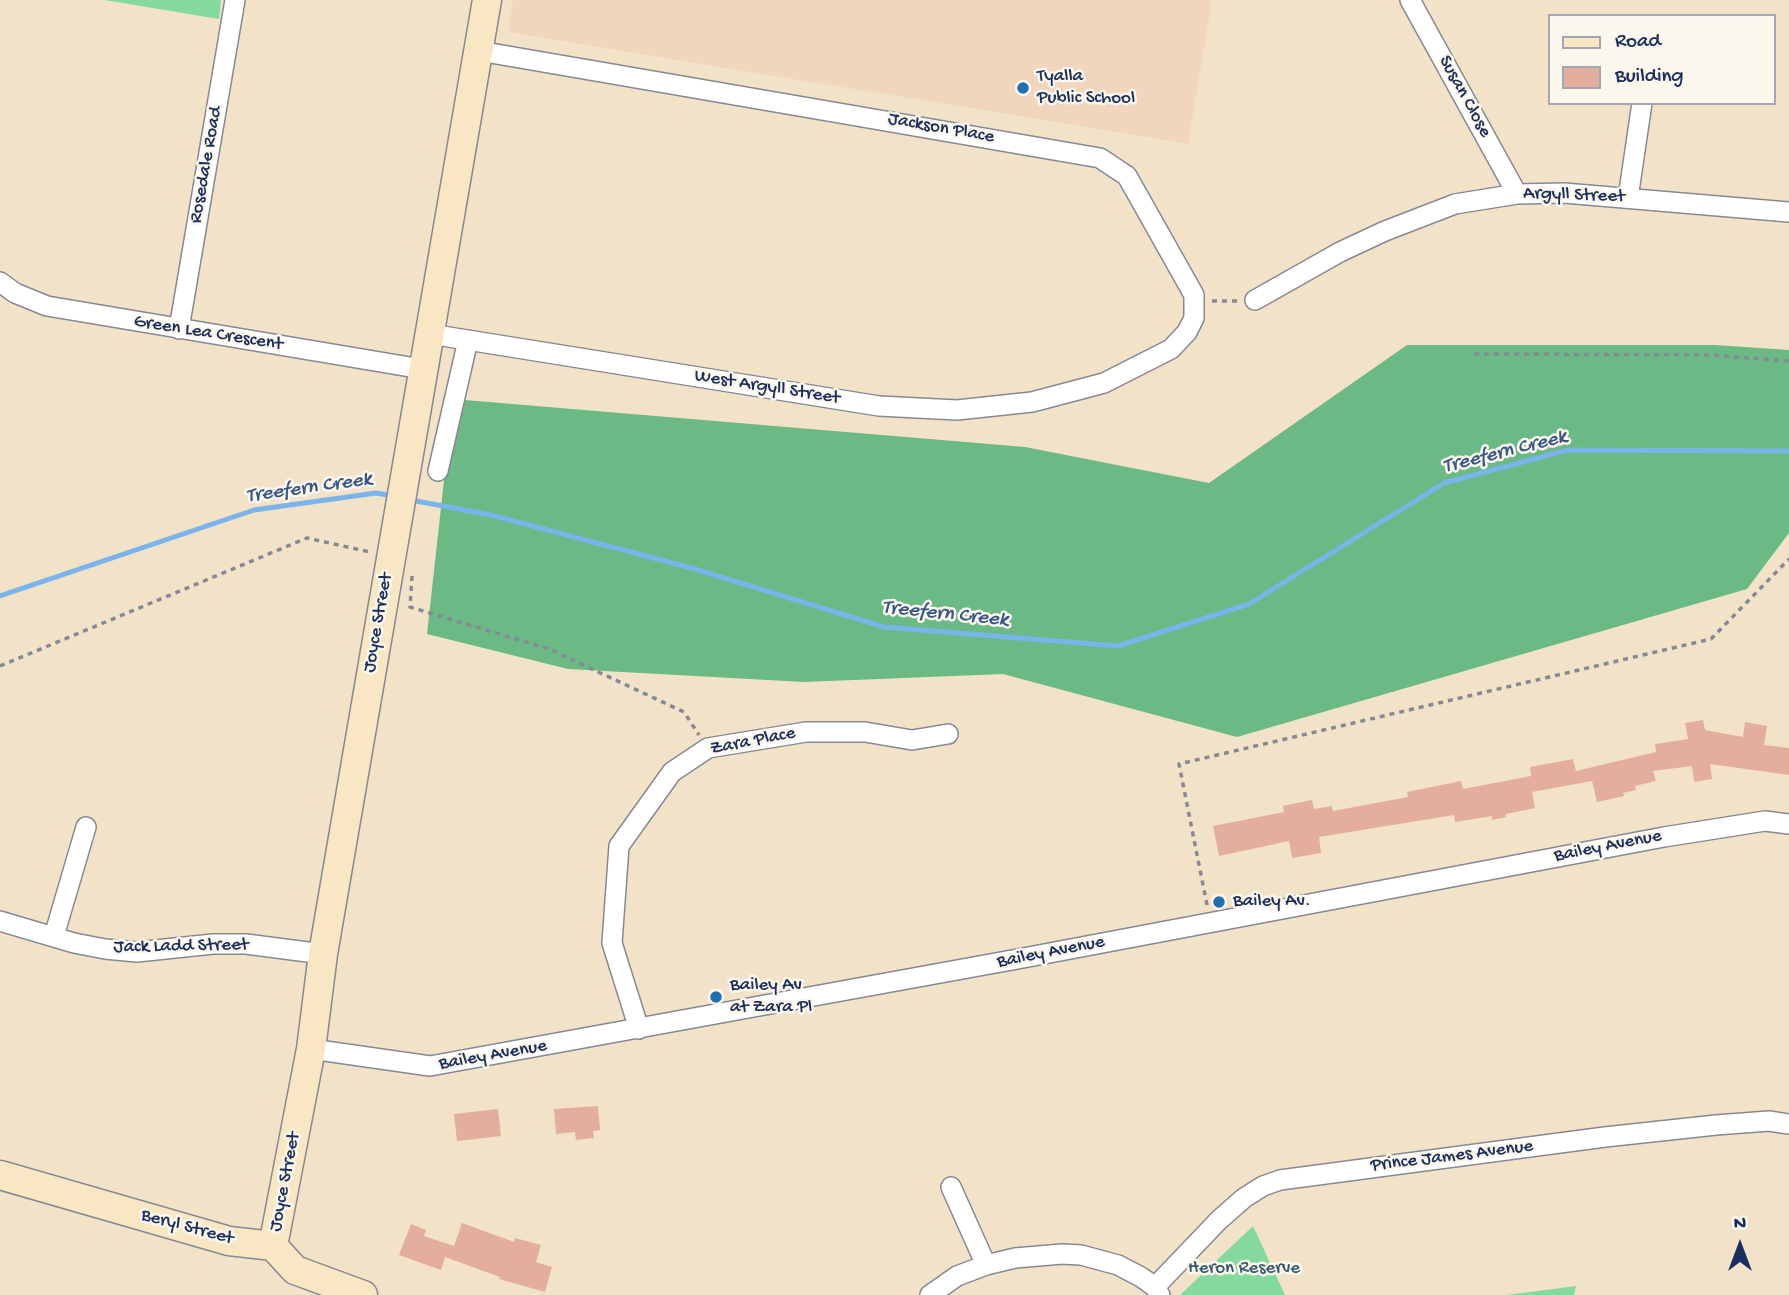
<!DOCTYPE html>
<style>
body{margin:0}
#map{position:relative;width:1789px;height:1295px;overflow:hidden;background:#f2e3c8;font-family:"Gochi Hand",sans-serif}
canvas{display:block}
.legend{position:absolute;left:1548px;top:14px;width:228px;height:91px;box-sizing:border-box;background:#fbf7ec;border:2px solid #a1a7b3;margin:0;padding:9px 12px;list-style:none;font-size:21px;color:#1b2f5e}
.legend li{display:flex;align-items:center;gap:14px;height:35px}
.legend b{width:35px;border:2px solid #a1a7b3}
.north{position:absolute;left:1705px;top:1211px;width:70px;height:70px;-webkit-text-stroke:5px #fbf7ec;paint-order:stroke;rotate:0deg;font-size:19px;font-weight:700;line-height:28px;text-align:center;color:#1b2f5e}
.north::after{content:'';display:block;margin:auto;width:24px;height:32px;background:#1b2f5e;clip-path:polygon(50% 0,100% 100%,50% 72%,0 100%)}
</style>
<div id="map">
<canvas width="1789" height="1295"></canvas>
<ul class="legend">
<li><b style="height:9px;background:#f9e7c3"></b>Road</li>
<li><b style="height:19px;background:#e3ae9e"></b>Building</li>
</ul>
<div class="north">N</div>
</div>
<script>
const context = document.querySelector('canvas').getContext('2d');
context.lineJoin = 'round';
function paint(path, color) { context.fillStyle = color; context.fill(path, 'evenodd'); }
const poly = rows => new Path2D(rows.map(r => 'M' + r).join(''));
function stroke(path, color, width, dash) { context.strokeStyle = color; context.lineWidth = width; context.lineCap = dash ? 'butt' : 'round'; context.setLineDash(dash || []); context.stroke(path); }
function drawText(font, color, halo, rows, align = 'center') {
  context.font = font + ' "Gochi Hand",sans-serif'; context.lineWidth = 5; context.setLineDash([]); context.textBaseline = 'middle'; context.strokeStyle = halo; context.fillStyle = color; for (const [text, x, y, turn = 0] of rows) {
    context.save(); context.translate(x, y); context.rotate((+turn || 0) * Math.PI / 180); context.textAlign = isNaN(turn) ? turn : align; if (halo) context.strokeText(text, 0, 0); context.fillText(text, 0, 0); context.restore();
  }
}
paint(poly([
 [513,0,1212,0,1188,144,508,32]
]), '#f1d5bd');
paint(poly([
 [105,0,221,0,219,19],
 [1253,1226,1285,1295,1180,1295],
 [1576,1286,1574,1295,1507,1295]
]), '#84d99c');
paint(poly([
 [1407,345,1715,345,1789,350,1789,533,1747,589,1237,737,1003,674,804,682,568,669,427,634,453,399,1025,447,1209,483]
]), '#6bb984');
stroke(poly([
 [411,500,491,515,695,569,884,627,1118,646,1249,604,1444,483,1568,450,1789,451],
 [0,596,254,510,376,493,394,496]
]), '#7ab4eb', 5);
paint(poly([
 [1703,720,1705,730,1743,737,1745,722,1767,726,1764,745,1789,748,1789,775,1710,764,1712,779,1694,782,1692,766,1653,771,1656,781,1635,786,1636,790,1623,793,1624,796,1597,802,1592,781,1532,792,1535,808,1506,814,1506,817,1492,820,1492,816,1455,822,1454,815,1319,837,1321,853,1292,858,1289,841,1219,856,1213,826,1284,812,1283,806,1312,800,1314,809,1332,806,1333,811,1408,797,1407,792,1461,781,1463,789,1531,776,1530,767,1573,759,1576,771,1656,752,1655,744,1688,739,1685,723],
 [598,1106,600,1130,593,1131,594,1138,576,1140,575,1132,556,1134,554,1109],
 [498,1109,501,1136,457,1141,454,1114],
 [462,1223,514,1242,515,1238,541,1245,536,1262,552,1267,545,1292,499,1279,500,1277,445,1257,441,1270,399,1255,411,1224,426,1230,424,1236,454,1246]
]), '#e3ae9e');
const street = poly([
 [1410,0,1517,194],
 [1628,198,1642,103],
 [0,282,15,293,47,306,422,369],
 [1255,300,1340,252,1385,231,1455,204,1517,194,1564,193,1789,212],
 [179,329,235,0],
 [430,334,879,406,957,410,1032,402,1104,383,1171,349,1187,332,1194,318,1194,295,1127,176,1100,158,479,51],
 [438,471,468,340],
 [0,921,74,943,105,949,137,952,213,944,246,944,323,954],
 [54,936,86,827],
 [639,1029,612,943,619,846,672,772,708,748,806,732,865,732,912,740,948,734],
 [311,1049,430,1066,1023,958,1664,837,1765,821,1789,824],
 [951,1187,986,1265],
 [1155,1287,1219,1220,1244,1198,1263,1186,1280,1180,1605,1137,1716,1125,1769,1121,1789,1124],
 [930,1295,957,1276,986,1265,1015,1258,1062,1254,1081,1255,1118,1265,1141,1277,1155,1287,1160,1295]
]);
const secondary = poly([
 [0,1175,229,1241,273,1246,295,1270,363,1295],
 [273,1246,311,1049,323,954,487,0]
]);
stroke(street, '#868993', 22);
stroke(secondary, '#868993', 31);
stroke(poly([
 [1212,301,1239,301],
 [1474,354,1711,355,1789,361],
 [412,576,410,607,549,649,684,712,699,735],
 [0,666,307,538,370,552],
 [1207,905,1179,764,1711,639,1789,559]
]), '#868993', 3.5, [5, 5]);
stroke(street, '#fff', 19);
stroke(secondary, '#f9e7c3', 28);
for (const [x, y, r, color] of [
 [1023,88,7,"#1f6fb2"],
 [1219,902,7,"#1f6fb2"],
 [716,997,7,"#1f6fb2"]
]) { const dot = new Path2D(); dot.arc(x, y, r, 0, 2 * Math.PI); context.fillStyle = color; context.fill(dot); stroke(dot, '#fbf7ec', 2.5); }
drawText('19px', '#1b2f5e', '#fbf7ec', [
 ["Tyalla",1037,77],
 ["Public School",1037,99],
 ["Bailey Av.",1233,902],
 ["Bailey Av",730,986],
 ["at Zara Pl",730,1008]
], 'left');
drawText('19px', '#1b2f5e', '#fbf7ec', [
 ["Susan Close",1464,97,61],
 ["Jackson Place",941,129,10],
 ["Rosedale Road",207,165,-80],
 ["Argyll Street",1574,196,2],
 ["Green Lea Crescent",208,334,9],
 ["West Argyll Street",767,388,9],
 ["Joyce Street",379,623,-80],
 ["Zara Place",753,742,-11],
 ["Bailey Avenue",1608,847,-11],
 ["Jack Ladd Street",181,947,-1],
 ["Bailey Avenue",1051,953,-11],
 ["Bailey Avenue",493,1056,-10],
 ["Prince James Avenue",1452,1157,-7],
 ["Joyce Street",286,1182,-79],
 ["Beryl Street",187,1228,15]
]);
drawText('19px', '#355a6e', '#fbf7ec', [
 ["Heron Reserve",1244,1269]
]);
drawText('italic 21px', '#385788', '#fbf7ec', [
 ["Treefern Creek",1505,453,-14],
 ["Treefern Creek",309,489,-8],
 ["Treefern Creek",945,615,6]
]);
</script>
